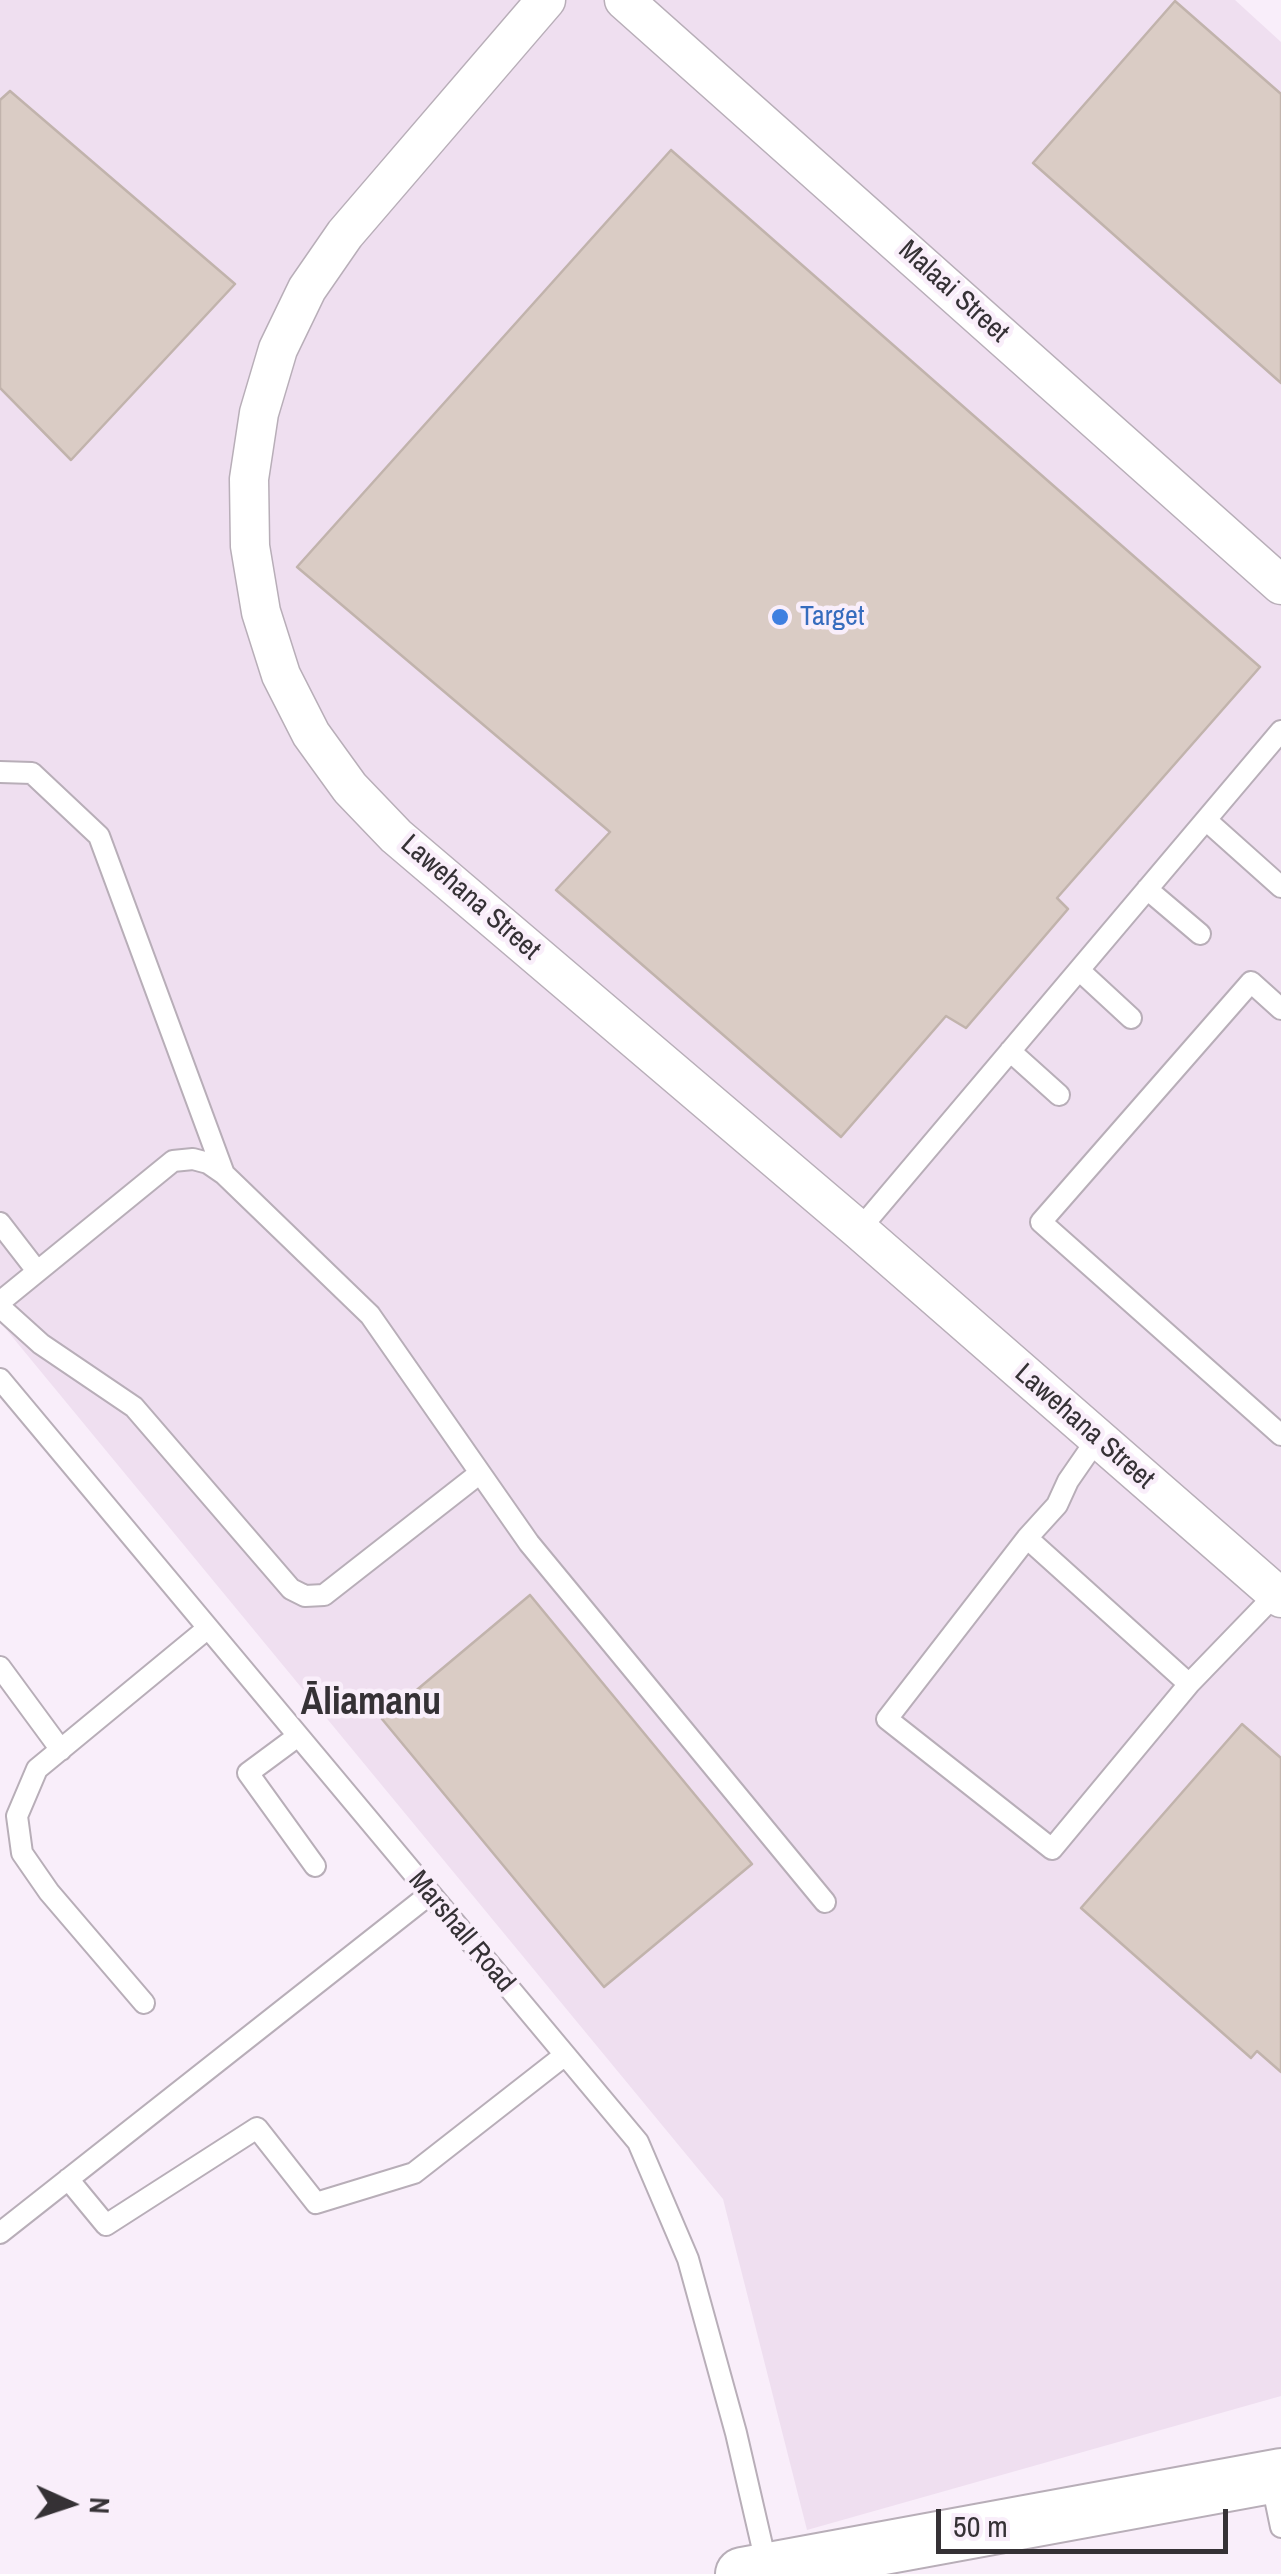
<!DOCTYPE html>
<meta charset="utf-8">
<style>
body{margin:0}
#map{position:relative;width:1281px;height:2574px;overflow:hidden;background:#f9eefa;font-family:"Archivo Narrow",sans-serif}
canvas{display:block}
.north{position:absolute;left:20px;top:2454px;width:100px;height:100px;-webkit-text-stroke:8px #f9eefa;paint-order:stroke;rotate:93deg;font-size:28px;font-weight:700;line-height:40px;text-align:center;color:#353135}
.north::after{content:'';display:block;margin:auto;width:35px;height:45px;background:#353135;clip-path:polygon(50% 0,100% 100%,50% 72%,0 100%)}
.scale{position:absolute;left:936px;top:2509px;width:292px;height:45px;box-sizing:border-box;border:5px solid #353135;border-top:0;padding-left:12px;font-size:30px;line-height:35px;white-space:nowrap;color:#353135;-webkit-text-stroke:8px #f9eefa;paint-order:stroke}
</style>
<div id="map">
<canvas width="1281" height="2574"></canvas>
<div class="north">N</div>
<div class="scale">50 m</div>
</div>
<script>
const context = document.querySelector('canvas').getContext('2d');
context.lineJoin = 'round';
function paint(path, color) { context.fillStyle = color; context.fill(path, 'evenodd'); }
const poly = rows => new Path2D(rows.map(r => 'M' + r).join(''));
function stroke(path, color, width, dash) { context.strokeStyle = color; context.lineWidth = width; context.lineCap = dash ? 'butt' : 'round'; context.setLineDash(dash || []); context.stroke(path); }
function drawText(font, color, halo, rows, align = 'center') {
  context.font = font + ' "Archivo Narrow",sans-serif'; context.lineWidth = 9; context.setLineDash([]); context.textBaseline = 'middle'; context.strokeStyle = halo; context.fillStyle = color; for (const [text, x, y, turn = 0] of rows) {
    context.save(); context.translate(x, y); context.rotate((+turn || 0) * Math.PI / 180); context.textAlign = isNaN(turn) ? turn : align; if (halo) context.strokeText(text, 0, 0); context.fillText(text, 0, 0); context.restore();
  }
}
paint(poly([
 [0,0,1235,0,1281,42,1281,2396,807,2530,723,2199,0,1322]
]), '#efdff0');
const building = poly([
 [1175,1,1281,94,1281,383,1033,163,1175,1],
 [10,91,235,284,71,460,0,388,0,100,10,91],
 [671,150,1260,667,1057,898,1068,909,966,1028,946,1016,841,1137,556,890,610,832,297,567,671,150],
 [530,1595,752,1864,604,1987,382,1719,530,1595],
 [1242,1724,1281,1758,1281,2072,1257,2051,1251,2058,1081,1908,1242,1724]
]);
paint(building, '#daccc5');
stroke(building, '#c1b3ac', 2.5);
const service = poly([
 [0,772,32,773,99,836,224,1174],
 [1206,820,1281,887],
 [1147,889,1200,934],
 [1079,970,1131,1018],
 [1281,1009,1251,982,1041,1222,1281,1435],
 [1010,1051,1059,1095],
 [0,1223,37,1271],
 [859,1230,1281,731],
 [0,1302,173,1161,193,1159,208,1163,224,1174,370,1315,529,1543,825,1902],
 [0,1307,41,1344,134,1407,291,1589,305,1596,324,1595,480,1473],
 [0,1379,638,2142,688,2259,736,2433,767,2567],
 [1097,1439,1068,1481,1057,1505,1027,1538,887,1719,1052,1849,1189,1684,1276,1594],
 [1027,1538,1189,1684],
 [0,1667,61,1750],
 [298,1736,248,1773,315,1866],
 [144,2003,49,1892,22,1853,17,1816,37,1769,208,1628],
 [68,2179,106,2225,257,2128,316,2203,414,2173,565,2055],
 [0,2233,430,1894],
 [1271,2479,1281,2527]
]);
const minor = poly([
 [546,0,345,234,307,289,278,349,259,413,249,479,250,546,261,612,281,675,311,734,350,788,396,836,859,1230,1281,1598],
 [624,0,1281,585]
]);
const secondary = poly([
 [742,2574,1281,2475]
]);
stroke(service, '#b8aeb8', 24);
stroke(minor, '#b8aeb8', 41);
stroke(secondary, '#b8aeb8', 56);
stroke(service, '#fff', 20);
stroke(minor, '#fff', 38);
stroke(secondary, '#fff', 52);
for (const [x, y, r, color] of [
 [780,617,10,"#3f7fe0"]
]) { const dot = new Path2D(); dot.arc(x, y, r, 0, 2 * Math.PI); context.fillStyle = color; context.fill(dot); stroke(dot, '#f9eefa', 4); }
drawText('28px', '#353135', '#f9eefa', [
 ["Malaai Street",953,292,42],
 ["Lawehana Street",470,898,41],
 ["Lawehana Street",1084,1427,41],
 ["Marshall Road",461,1932,50]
]);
drawText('28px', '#366cbe', '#f9eefa', [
 ["Target",800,617]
], 'left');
drawText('bold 38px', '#353135', '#f9eefa', [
 ["Āliamanu",371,1704]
]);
</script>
